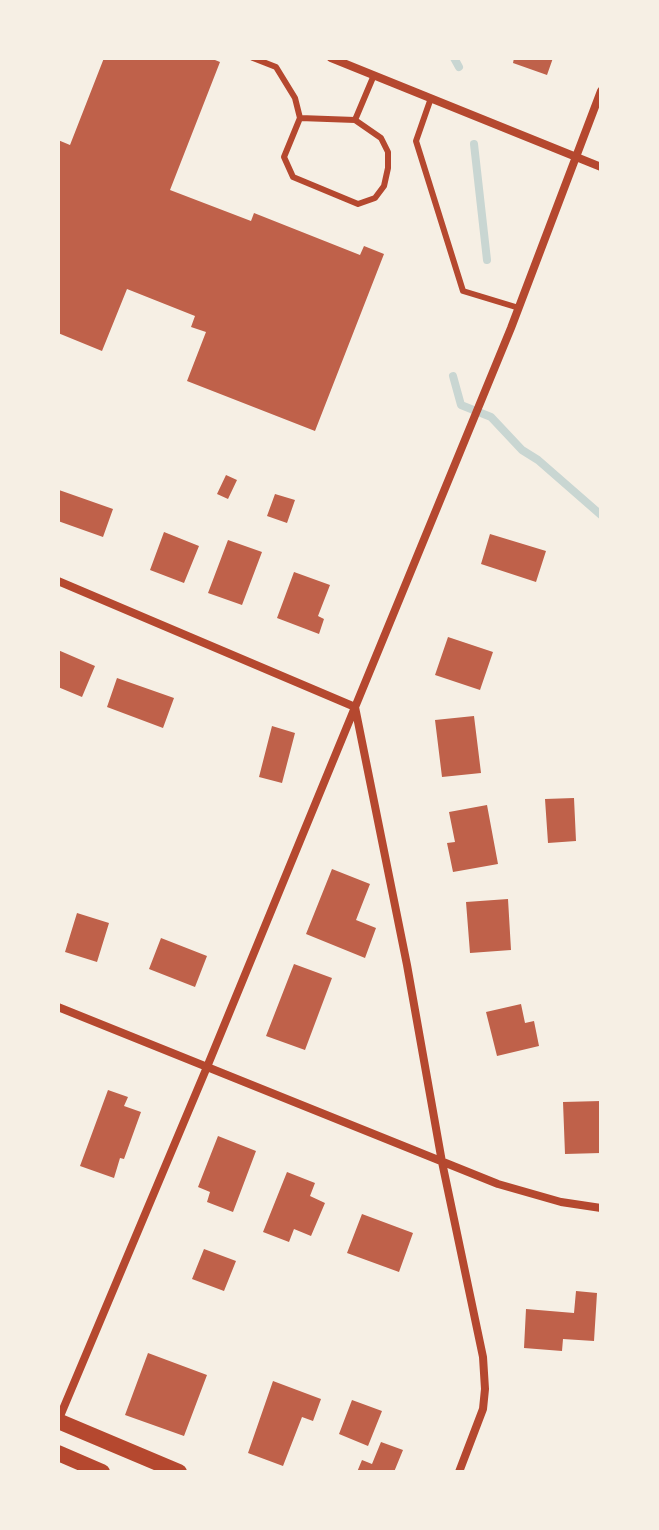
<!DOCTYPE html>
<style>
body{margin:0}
#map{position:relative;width:659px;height:1530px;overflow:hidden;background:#f6efe4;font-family:Bitter,serif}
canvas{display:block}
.frame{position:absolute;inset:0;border:60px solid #f6efe4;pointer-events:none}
</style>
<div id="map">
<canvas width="659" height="1530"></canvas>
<div class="frame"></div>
</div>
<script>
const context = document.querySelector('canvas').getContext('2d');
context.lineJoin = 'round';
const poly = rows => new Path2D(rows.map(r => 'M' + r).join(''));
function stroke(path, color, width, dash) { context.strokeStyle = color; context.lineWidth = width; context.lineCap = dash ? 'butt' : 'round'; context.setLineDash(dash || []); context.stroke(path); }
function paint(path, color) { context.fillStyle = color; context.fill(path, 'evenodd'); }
stroke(poly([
 [454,58,459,67],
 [474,144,487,260],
 [453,376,461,405,491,417,522,450,538,460,601,515]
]), '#c9d6d2', 8);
paint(poly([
 [104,58,210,58,220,62,170,190,251,221,254,213,360,255,364,246,384,254,315,431,187,381,206,332,191,327,195,316,127,289,102,351,58,333,58,140,70,145],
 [514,58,553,58,547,75,513,63],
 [226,475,237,480,228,499,217,494],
 [59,490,113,509,103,537,58,521],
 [275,494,295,500,287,523,267,516],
 [164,532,199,546,184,583,150,570],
 [490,534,546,551,536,582,481,564],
 [228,540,262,552,242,605,208,593],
 [294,572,330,585,318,616,324,619,319,634,277,618],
 [448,637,493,652,480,690,435,675],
 [58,650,95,666,82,697,58,687],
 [117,678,174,698,163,728,107,707],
 [474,716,481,773,442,777,435,720],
 [272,726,295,733,282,783,259,777],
 [574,798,576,841,548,843,545,799],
 [487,805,498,864,453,872,447,843,455,842,449,812],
 [332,869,370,884,356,920,376,928,365,958,306,934],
 [508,899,511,950,470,953,466,902],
 [77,913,109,923,97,962,65,952],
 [161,938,207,956,195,987,149,969],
 [294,964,332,978,305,1050,266,1036],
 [521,1004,525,1023,534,1021,539,1046,497,1056,486,1012],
 [108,1090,128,1097,124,1106,141,1112,124,1159,120,1158,114,1178,80,1166],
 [601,1101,601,1153,565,1154,563,1102],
 [218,1136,256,1151,233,1212,207,1202,210,1192,198,1187],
 [287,1172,315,1183,310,1196,325,1203,311,1236,294,1229,289,1242,263,1232],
 [362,1214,413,1233,399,1272,347,1253],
 [204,1249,236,1261,224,1291,192,1279],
 [576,1291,597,1293,594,1341,563,1339,562,1351,524,1348,526,1309,574,1313],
 [148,1353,207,1375,184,1436,125,1415],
 [273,1381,321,1399,313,1421,302,1417,283,1466,248,1453],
 [352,1400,382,1411,368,1446,339,1434],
 [381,1442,403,1450,394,1472,357,1472,362,1460,372,1464]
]), '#bf614a');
stroke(poly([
 [253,58,276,67,295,98,300,118,284,157,293,177,358,204,375,198,384,186,388,168,388,152,381,138,355,120,374,75],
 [431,98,416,141,463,291,519,308],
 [300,118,355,120]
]), '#b5482f', 6);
stroke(poly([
 [331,58,601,167],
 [58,581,355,707,407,965,442,1162,483,1357,485,1389,483,1409,459,1472],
 [58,1007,498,1184,561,1202,601,1208],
 [58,1421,207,1067,511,328,601,91]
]), '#b5482f', 8);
stroke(poly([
 [58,1421,179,1472],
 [58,1453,102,1472]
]), '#b5482f', 16);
</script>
